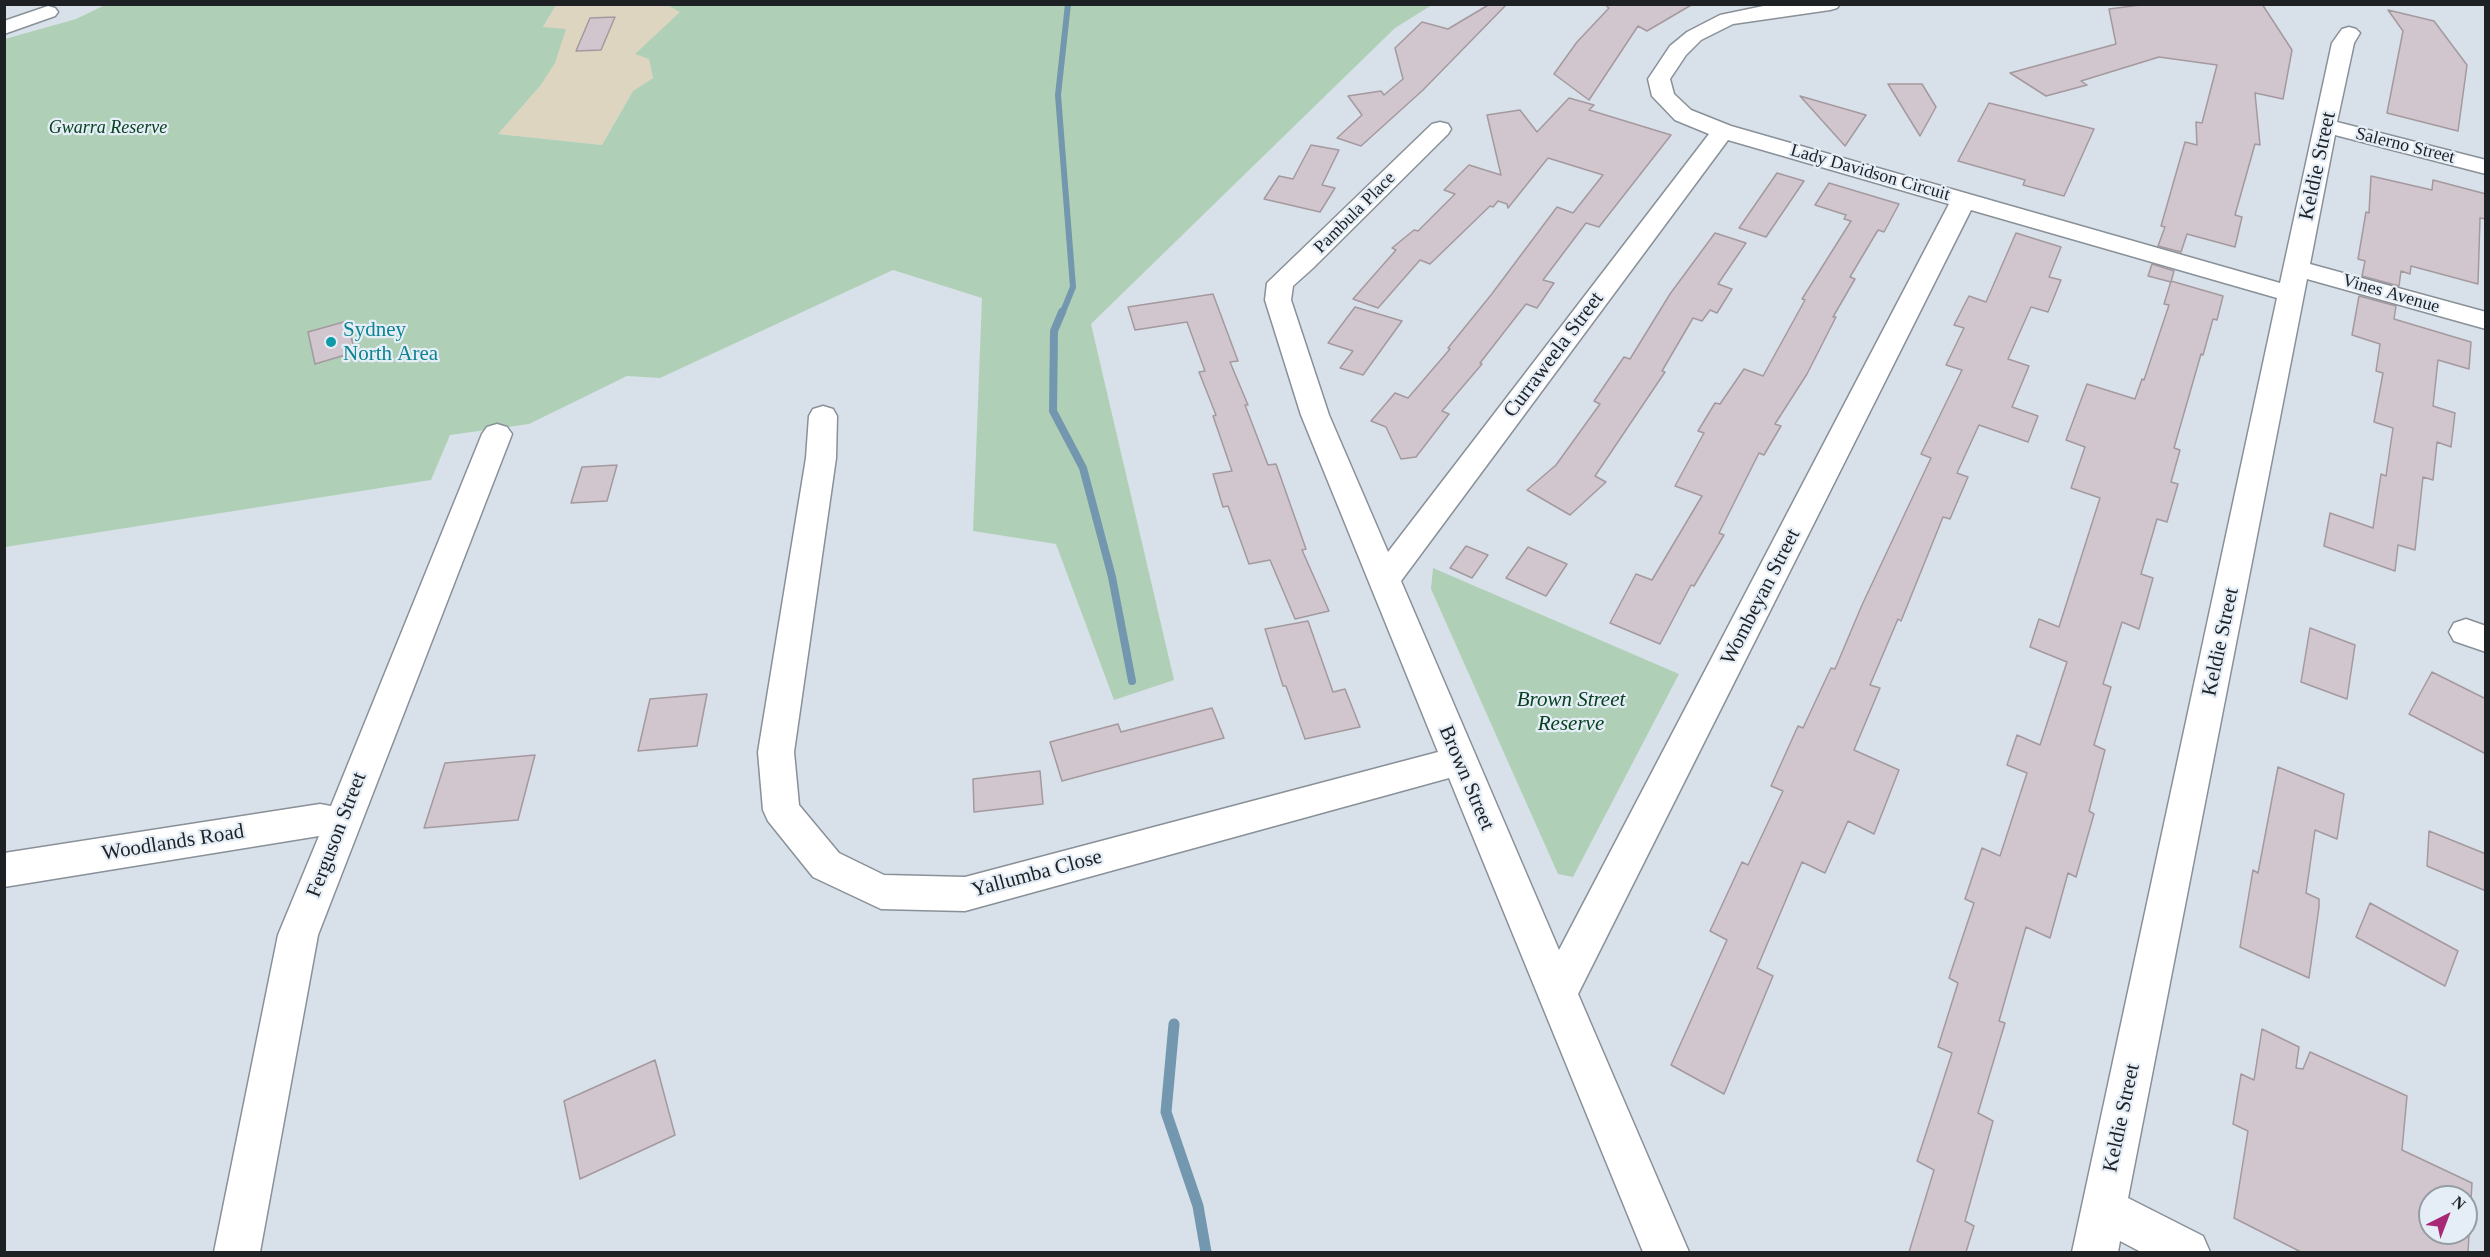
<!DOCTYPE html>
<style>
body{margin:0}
#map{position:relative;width:2490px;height:1257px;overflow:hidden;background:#d8e1e9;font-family:"Times New Roman",serif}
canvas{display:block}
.frame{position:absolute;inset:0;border:6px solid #1e2124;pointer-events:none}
.north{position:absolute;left:2418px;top:1185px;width:60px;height:60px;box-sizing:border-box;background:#e5eef7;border:2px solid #959ca3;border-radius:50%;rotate:42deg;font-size:16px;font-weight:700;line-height:24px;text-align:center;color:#1e2124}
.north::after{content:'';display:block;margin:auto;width:21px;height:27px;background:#a82876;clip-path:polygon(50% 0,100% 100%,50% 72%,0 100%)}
</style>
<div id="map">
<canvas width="2490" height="1257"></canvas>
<div class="frame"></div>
<div class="north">N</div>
</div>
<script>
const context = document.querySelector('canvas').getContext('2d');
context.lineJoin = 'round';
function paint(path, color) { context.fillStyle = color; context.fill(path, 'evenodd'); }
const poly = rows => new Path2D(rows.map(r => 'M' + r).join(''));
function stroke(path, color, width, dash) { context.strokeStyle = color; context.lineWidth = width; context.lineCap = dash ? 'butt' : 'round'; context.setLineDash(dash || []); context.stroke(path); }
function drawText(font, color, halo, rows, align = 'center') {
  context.font = font + ' "Times New Roman",serif'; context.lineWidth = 4.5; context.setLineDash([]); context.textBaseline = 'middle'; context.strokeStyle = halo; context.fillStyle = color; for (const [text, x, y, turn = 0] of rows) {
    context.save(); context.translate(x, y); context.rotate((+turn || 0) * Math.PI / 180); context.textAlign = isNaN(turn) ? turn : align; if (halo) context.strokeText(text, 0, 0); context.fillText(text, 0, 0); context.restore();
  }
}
paint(poly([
 [556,5,667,5,681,12,636,54,649,58,653,78,633,91,602,145,498,134,540,86,543,28]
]), '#ded5c0');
paint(poly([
 [105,5,556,5,543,27,566,29,555,63,540,86,498,134,602,145,633,91,653,78,649,59,635,54,680,12,667,5,1432,5,1395,28,1091,324,1174,680,1114,700,1056,544,973,531,982,298,893,270,660,378,627,376,529,424,450,435,431,480,5,547,5,39,76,19],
 [1433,568,1679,674,1573,877,1558,874,1431,589]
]), '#afd0b7');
stroke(poly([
 [1062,314,1073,287,1058,95,1068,4]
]), '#7397af', 6);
stroke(poly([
 [1062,312,1054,331,1053,411,1083,468,1112,577,1132,681]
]), '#7397af', 8);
stroke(poly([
 [1174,1024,1166,1112,1198,1206,1206,1252]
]), '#7397af', 11);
const building = poly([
 [1490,4,1507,4,1423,90,1361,146,1337,138,1362,115,1348,96,1381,91,1384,95,1403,79,1395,48,1422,22,1448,29,1490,4],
 [1604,4,1693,4,1647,31,1638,26,1589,100,1554,74,1577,42,1609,8,1604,4],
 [2148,4,2262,4,2292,50,2283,99,2255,93,2260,145,2255,144,2235,215,2242,217,2235,247,2187,234,2181,252,2158,246,2165,227,2161,226,2185,142,2197,145,2196,122,2202,123,2217,65,2159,57,2081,81,2087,85,2046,96,2010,73,2116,44,2109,9,2148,4],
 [2388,10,2434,21,2467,65,2458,131,2387,113,2403,31,2388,10],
 [615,17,601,50,576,51,590,18,615,17],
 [1888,84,1922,84,1936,107,1920,136,1888,84],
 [1800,96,1866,115,1845,146,1800,96],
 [1569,98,1594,105,1589,110,1671,135,1599,227,1586,223,1543,280,1554,283,1537,308,1526,304,1480,363,1482,364,1442,411,1449,414,1416,457,1401,459,1386,427,1371,421,1395,393,1408,398,1450,349,1448,348,1491,295,1557,207,1573,213,1603,175,1548,158,1508,208,1507,204,1498,201,1493,207,1490,206,1430,264,1420,260,1378,308,1353,299,1396,250,1392,248,1414,230,1418,231,1455,194,1444,190,1469,165,1501,175,1487,115,1520,110,1537,132,1569,98],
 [1989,103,2094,129,2064,196,2023,185,2025,180,1958,161,1989,103],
 [1311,145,1339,150,1322,185,1335,188,1320,212,1264,199,1279,176,1293,179,1311,145],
 [1777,173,1804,181,1766,237,1739,228,1777,173],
 [2371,176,2432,190,2433,180,2486,194,2486,219,2480,218,2478,284,2411,266,2410,274,2401,271,2399,286,2362,276,2365,261,2358,259,2366,212,2369,213,2371,176],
 [1829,183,1899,204,1884,232,1878,230,1850,277,1855,279,1833,317,1836,317,1807,374,1775,424,1781,426,1764,455,1759,453,1719,533,1724,535,1694,586,1691,585,1660,644,1610,623,1636,574,1652,580,1702,496,1675,486,1704,433,1698,431,1715,403,1720,404,1744,369,1763,376,1805,300,1802,299,1851,221,1844,219,1846,215,1815,205,1829,183],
 [1715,233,1746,243,1718,284,1732,289,1717,313,1710,310,1702,321,1693,318,1662,371,1665,372,1595,476,1606,482,1570,515,1527,490,1556,465,1600,404,1594,401,1624,357,1630,359,1670,294,1715,233],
 [2016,233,2061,247,2049,277,2061,280,2048,312,2031,307,2008,359,2029,366,2012,407,2038,416,2028,442,1979,425,1957,473,1968,477,1950,519,1943,517,1901,621,1898,619,1870,685,1880,688,1854,750,1899,770,1874,834,1848,821,1825,873,1802,862,1757,968,1773,976,1724,1094,1671,1065,1727,940,1710,931,1742,862,1748,865,1783,791,1771,786,1798,726,1803,728,1831,668,1835,669,1862,605,1931,458,1921,454,1962,370,1946,365,1964,328,1954,325,1969,296,1986,302,2016,233],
 [2152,264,2174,271,2171,282,2148,276,2152,264],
 [2171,281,2223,296,2217,320,2213,319,2203,355,2201,354,2174,448,2180,450,2171,482,2178,484,2167,522,2157,519,2141,574,2153,578,2139,629,2122,622,2103,684,2111,687,2094,745,2105,750,2089,811,2094,814,2076,877,2068,873,2050,938,2026,927,1999,1021,2005,1023,1978,1113,1993,1121,1965,1221,1974,1226,1966,1252,1909,1252,1934,1170,1917,1161,1952,1053,1938,1047,1958,983,1949,978,1974,903,1965,899,1982,848,2000,856,2027,773,2007,765,2017,735,2040,745,2067,662,2030,647,2039,619,2059,627,2100,498,2071,488,2085,447,2066,440,2087,384,2135,399,2142,379,2144,380,2169,305,2164,304,2171,281],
 [1213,294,1238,361,1230,362,1248,405,1245,405,1268,465,1276,464,1306,549,1302,550,1329,611,1295,619,1270,560,1249,564,1228,506,1223,507,1213,474,1232,471,1213,416,1216,415,1199,372,1205,371,1187,322,1135,330,1128,307,1213,294],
 [2359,296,2396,306,2394,319,2471,342,2469,369,2438,360,2433,406,2455,413,2451,447,2437,442,2433,480,2423,477,2415,550,2398,545,2395,571,2324,546,2330,513,2373,528,2381,474,2386,476,2393,428,2374,422,2383,373,2376,371,2380,344,2352,335,2359,296],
 [1355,307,1402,321,1363,375,1340,368,1353,351,1328,343,1355,307],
 [347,321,355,352,315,364,308,332,347,321],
 [617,465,607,501,571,503,582,467,617,465],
 [1466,546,1488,555,1472,578,1450,568,1466,546],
 [1528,547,1567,564,1546,596,1506,578,1528,547],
 [1308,621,1333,692,1345,689,1360,727,1305,739,1286,686,1283,686,1265,629,1308,621],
 [2310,628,2355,645,2347,699,2301,682,2310,628],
 [2432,672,2486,699,2486,754,2409,714,2432,672],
 [707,694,697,746,638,751,650,699,707,694],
 [1212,708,1224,738,1062,781,1050,742,1118,724,1121,732,1212,708],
 [535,755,518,820,424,828,445,763,535,755],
 [2278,767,2344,794,2337,839,2315,830,2306,893,2319,899,2319,907,2309,978,2240,947,2253,870,2258,873,2278,767],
 [1040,771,1043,804,974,812,973,779,1040,771],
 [2429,831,2486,854,2486,891,2427,866,2429,831],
 [2370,903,2458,951,2445,986,2356,937,2370,903],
 [2262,1029,2299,1047,2296,1068,2303,1069,2310,1052,2407,1096,2402,1150,2472,1183,2468,1252,2301,1252,2234,1218,2248,1131,2233,1124,2241,1074,2254,1080,2262,1029],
 [2430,1197,2466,1197,2466,1233,2430,1233,2430,1197],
 [655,1060,675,1135,580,1179,564,1101,655,1060]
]);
paint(building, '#d1c6cd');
stroke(building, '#a4999f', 1.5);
const minor = poly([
 [1773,4,1840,4,1837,8,1830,10,1733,24,1701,40,1686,55,1670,79,1674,94,1691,110,1731,126,2280,283,2332,43,2342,29,2349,27,2356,29,2360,33,2354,43,2337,122,2486,160,2486,174,2335,135,2310,264,2486,312,2486,329,2307,279,2128,1198,2203,1236,2210,1252,2141,1252,2120,1241,2118,1252,2072,1252,2277,298,1971,210,1578,994,1689,1252,1643,1252,1449,778,965,911,881,909,813,877,768,821,763,810,758,752,806,458,809,416,813,409,823,406,833,409,837,416,836,458,794,752,799,805,839,853,884,875,965,877,1438,752,1301,415,1265,300,1267,283,1432,124,1440,122,1448,124,1451,129,1448,134,1312,269,1293,286,1291,300,1329,415,1388,552,1709,134,1675,120,1652,96,1648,79,1670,46,1687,32,1720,15,1773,4],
 [1728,140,1949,204,1559,950,1401,581,1728,140],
 [48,6,55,8,58,12,55,16,4,34,4,21,48,6],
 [497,424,507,427,512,434,318,935,260,1252,214,1252,278,935,319,836,4,887,4,853,320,804,331,806,482,434,487,427,497,424],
 [2466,619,2486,626,2486,652,2454,641,2449,632,2454,623,2466,619]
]);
stroke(minor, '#899098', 3);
paint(minor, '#fff');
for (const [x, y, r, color] of [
 [331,342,6,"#0f9aa8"]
]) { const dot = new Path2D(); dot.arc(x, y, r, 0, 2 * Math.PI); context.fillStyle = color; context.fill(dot); stroke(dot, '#e5eef7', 2); }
drawText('italic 18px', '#07401f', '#e5eef7', [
 ["Gwarra Reserve",108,128]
]);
drawText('18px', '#1e2124', '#e5eef7', [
 ["Salerno Street",2405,146,14],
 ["Lady Davidson Circuit",1870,173,16],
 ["Pambula Place",1355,213,-45],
 ["Vines Avenue",2391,294,16]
]);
drawText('21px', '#1e2124', '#e5eef7', [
 ["Keldie Street",2318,166,-78],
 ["Curraweela Street",1554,355,-53],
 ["Wombeyan Street",1761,597,-63],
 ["Keldie Street",2221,642,-78],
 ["Brown Street",1466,778,67],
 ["Ferguson Street",337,835,-69],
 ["Woodlands Road",173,843,-9],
 ["Yallumba Close",1037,874,-15],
 ["Keldie Street",2122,1118,-78]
]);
drawText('21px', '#0d838f', '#e5eef7', [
 ["Sydney",343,330],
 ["North Area",343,354]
], 'left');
drawText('italic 21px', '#07401f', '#e5eef7', [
 ["Brown Street",1571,700],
 ["Reserve",1571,724]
]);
</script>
